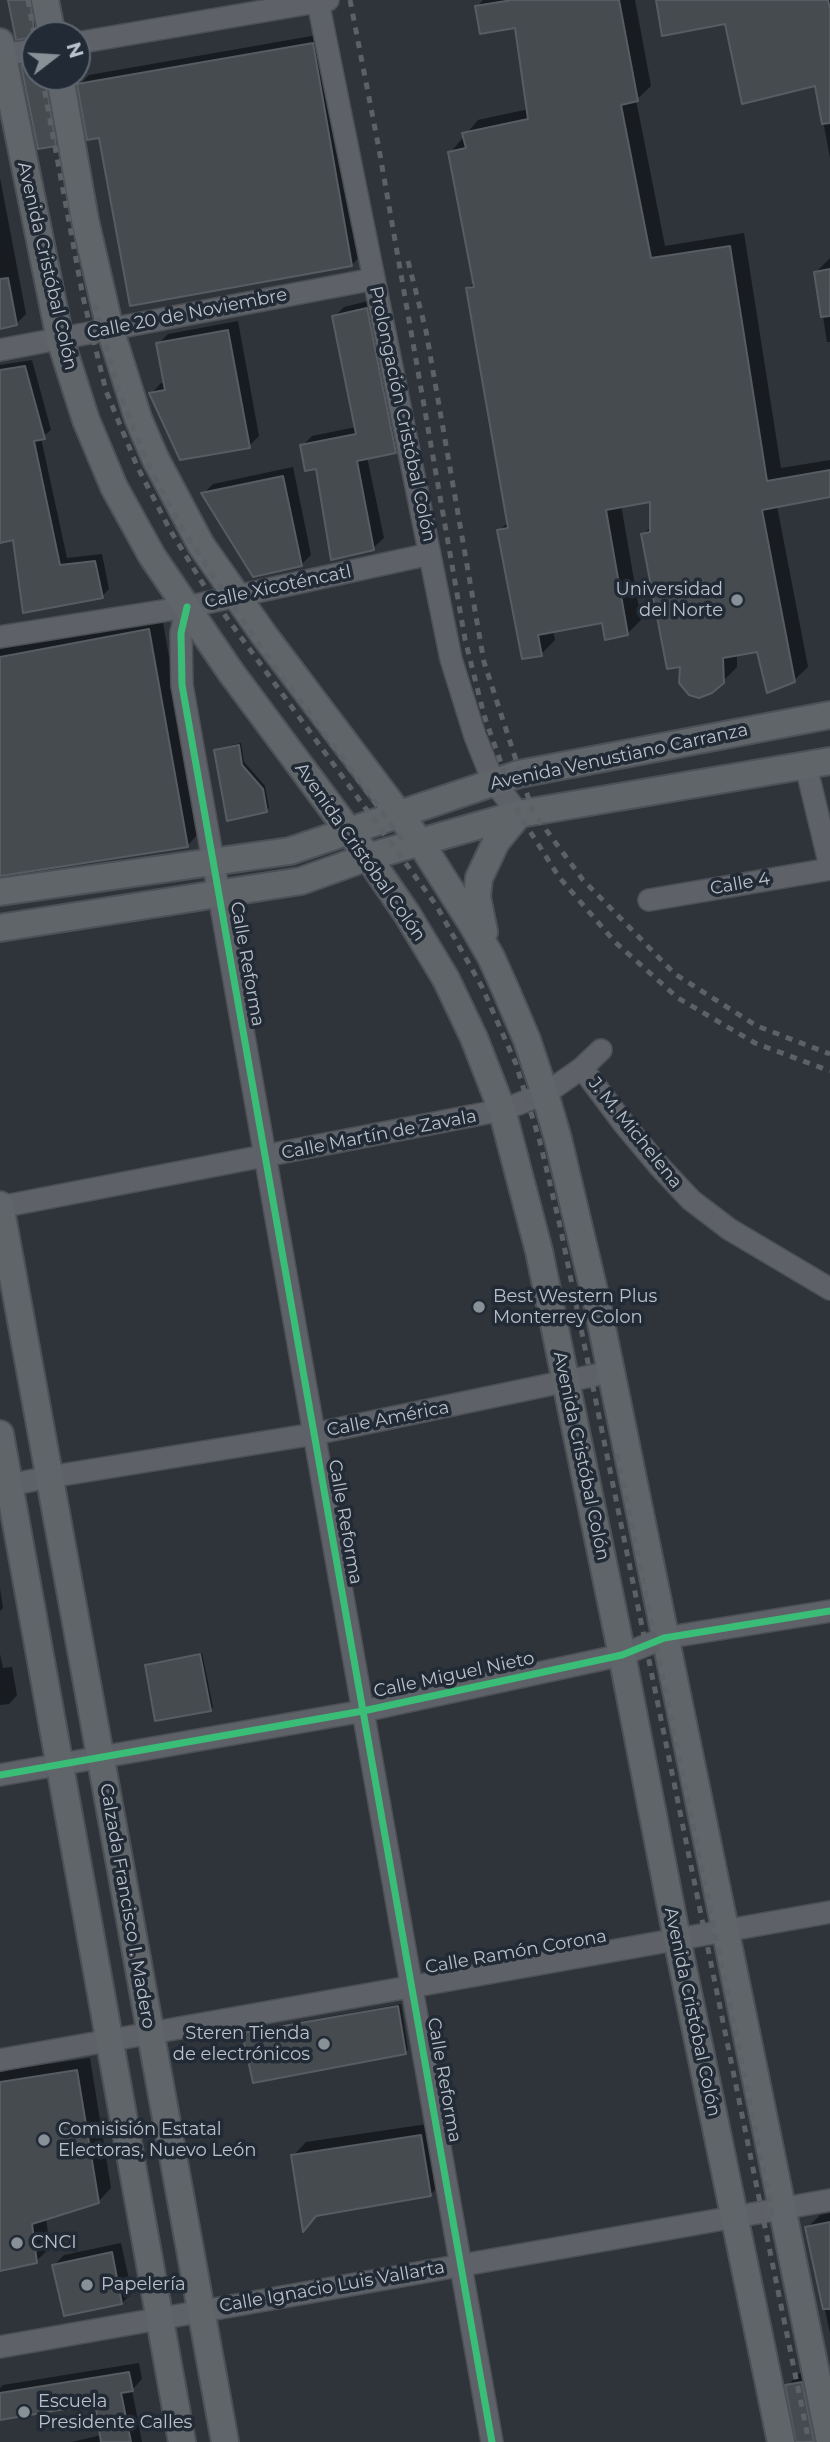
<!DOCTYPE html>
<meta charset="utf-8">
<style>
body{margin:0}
#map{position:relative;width:830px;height:2442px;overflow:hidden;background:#2e343a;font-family:Montserrat,sans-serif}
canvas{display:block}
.north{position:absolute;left:21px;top:21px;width:70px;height:70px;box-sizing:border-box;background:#212a35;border:2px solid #5e6671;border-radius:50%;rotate:73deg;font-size:19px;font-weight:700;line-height:28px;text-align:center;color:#b9c1ca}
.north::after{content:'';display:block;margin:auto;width:24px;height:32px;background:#889098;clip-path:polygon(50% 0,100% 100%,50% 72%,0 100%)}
</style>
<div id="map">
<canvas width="830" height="2442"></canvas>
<div class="north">N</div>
</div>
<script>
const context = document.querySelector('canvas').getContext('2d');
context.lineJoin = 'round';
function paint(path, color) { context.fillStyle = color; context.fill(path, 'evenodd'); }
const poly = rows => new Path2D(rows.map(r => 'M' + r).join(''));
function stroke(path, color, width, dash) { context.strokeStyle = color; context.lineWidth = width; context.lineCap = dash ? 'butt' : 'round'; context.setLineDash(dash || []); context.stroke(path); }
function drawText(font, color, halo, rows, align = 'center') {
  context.font = font + ' Montserrat,sans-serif'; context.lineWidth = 7; context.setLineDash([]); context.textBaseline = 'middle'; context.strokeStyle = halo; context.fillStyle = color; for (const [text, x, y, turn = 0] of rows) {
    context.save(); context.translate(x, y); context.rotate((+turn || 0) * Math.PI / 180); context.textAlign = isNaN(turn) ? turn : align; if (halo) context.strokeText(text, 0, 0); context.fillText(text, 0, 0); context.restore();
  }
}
paint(poly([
 [10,0,39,0,44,27,36,35,17,38],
 [483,0,635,0,651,86,636,100,665,246,744,233,781,468,830,460,830,496,777,506,808,667,794,680,759,650,737,654,737,667,722,682,682,665,643,534,652,526,651,500,621,505,641,620,627,634,603,621,553,631,555,640,541,654,499,531,509,521,468,288,475,282,450,153,478,120,529,109,517,26,477,7],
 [657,0,830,0,830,158,816,83,726,22],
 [323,34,361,255,352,265,79,85,89,75],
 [35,58,35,77,51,77,62,138,55,144,23,66,29,59],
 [0,178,26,314,16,324,0,327],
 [830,258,830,342,827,342,816,272],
 [376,299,405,442,395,452,367,457,384,538,373,548,302,446,312,436,356,427,334,317,344,307],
 [238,321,259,436,249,446,152,393,161,383,166,383,158,344,168,334],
 [32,360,51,430,41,438,67,558,102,554,109,589,102,596,15,538,0,541,0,365],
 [293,467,311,555,301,565,203,494,213,484],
 [162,617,200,832,187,846,0,874,0,647],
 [241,743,244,762,265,786,269,808,267,810,216,751,219,748],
 [0,1588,3,1608,0,1611],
 [202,1653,213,1707,210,1710,147,1665,149,1663],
 [0,1654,3,1668,12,1667,17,1695,9,1704,0,1705],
 [401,2004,408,2050,405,2053,244,2033,246,2031],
 [90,2058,111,2188,98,2202,46,2218,50,2248,36,2261,0,2270,0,2071],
 [434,2123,444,2181,430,2195,318,2214,305,2228,293,2156,306,2142],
 [830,2213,830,2333,807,2228,820,2215],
 [121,2243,132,2293,122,2303,54,2265,64,2255],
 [139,2363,142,2379,132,2390,142,2442,71,2442,102,2435,96,2402,0,2418,0,2388,3,2385],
 [814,2370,830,2442,798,2442,787,2386,800,2373]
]), '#0007');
const building = poly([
 [8,0,30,0,35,37,16,40,8,0],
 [512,0,619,0,638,101,621,105,651,258,730,246,767,481,830,470,830,497,762,510,795,682,767,693,757,652,723,658,724,683,712,693,699,698,689,695,679,683,680,667,667,669,641,534,650,532,650,502,606,510,628,635,605,640,602,623,538,635,542,656,522,659,497,530,508,528,466,288,474,287,448,152,466,148,462,133,528,119,515,28,480,34,475,6,512,0],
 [656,0,828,0,830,9,830,123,822,124,815,86,742,104,725,24,662,36,656,0],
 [313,43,352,266,130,306,99,138,87,140,77,84,313,43],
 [35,63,35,77,45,77,56,146,38,149,21,65,35,63],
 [830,269,830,316,821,317,814,272,830,269],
 [8,278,17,325,0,329,0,279,8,278],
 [367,308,396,453,357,461,374,550,331,560,316,469,305,471,300,445,356,434,332,316,367,308],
 [228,330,250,448,180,460,149,393,165,390,156,343,228,330],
 [25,366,45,439,34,441,60,565,95,561,103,598,23,613,13,540,0,543,0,370,25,366],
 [283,476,302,566,253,577,201,493,283,476],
 [149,629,188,847,0,876,0,657,149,629],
 [239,745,242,765,263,789,267,812,227,821,214,750,239,745],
 [200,1654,211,1711,155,1721,145,1665,200,1654],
 [398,2006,406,2054,253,2083,242,2033,398,2006],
 [77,2070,99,2203,32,2224,37,2263,0,2271,0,2082,77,2070],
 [421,2135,431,2196,316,2216,303,2232,291,2155,421,2135],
 [830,2222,830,2309,823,2309,805,2227,830,2222],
 [112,2252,122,2304,64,2316,52,2265,112,2252],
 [129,2372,133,2391,121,2393,131,2442,101,2442,95,2404,0,2420,0,2393,129,2372],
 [802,2382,814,2442,796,2442,785,2385,802,2382]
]);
paint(building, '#464b50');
stroke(building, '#565c61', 2);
const minor = poly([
 [318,2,451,659,475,736,493,781,519,814],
 [77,43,328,0],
 [0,55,35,50],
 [0,350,374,279],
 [187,607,181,633,182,685,492,2442],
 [0,637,187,607,430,554],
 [806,766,830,866],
 [649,900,830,869],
 [582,1068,624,1124,660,1167,691,1200,729,1229,830,1289],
 [0,1207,502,1110,545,1094,582,1068,601,1050],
 [0,1487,49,1477,314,1434,610,1372],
 [0,1775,363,1711,622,1655,664,1638,830,1611],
 [0,2060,830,1912],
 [0,2347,830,2200]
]);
const major = poly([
 [45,0,52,35],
 [0,42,60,339,86,420,114,487,152,556,230,671,368,857,407,914,446,979,474,1038,502,1110,539,1251,622,1655,677,1939,781,2442],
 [60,77,85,220,110,329,138,418,155,458,201,545,264,635,420,842,472,924,491,957,507,993,527,1040,545,1094,558,1139,598,1308,830,2442],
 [0,892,290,851,519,774,830,715],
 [0,928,301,881,368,857,519,814,830,761],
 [484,932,477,897,479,878,496,842,519,814],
 [0,1205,225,2442],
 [0,1434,182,2442]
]);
stroke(minor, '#4c5055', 24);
stroke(major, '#4c5157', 30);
stroke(minor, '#5e6268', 21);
stroke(major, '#60656a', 26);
stroke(poly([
 [28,0,35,40],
 [350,0,379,149,465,639,484,715,519,814,559,877,615,942,678,998,755,1043,830,1071],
 [42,77,83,297,106,391,137,466,170,530,208,592,436,905,482,987,516,1064,540,1142,560,1226,809,2442],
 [408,261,426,331,484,662,533,812,583,880,675,974,757,1026,830,1054],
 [95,304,118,389,147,462,181,527,264,652,405,843],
 [617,1454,773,2216]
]), '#5d6166', 5, [7, 7]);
stroke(poly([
 [187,607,181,633,182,685,492,2442],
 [0,1775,363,1711,622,1655,664,1638,830,1611]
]), '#3abd76', 7);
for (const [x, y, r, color] of [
 [737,600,7,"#889098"],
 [479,1307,7,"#889098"],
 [324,2044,7,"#889098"],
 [44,2140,7,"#889098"],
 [17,2243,7,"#889098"],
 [87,2285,7,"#889098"],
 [24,2412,7,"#889098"]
]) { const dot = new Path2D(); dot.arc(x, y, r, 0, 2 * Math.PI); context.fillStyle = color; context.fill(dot); stroke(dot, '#212a35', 2.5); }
drawText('18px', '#b9c1ca', '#212a35', [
 ["Avenida Cristóbal Colón",47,266,77],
 ["Calle 20 de Noviembre",187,314,-11],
 ["Prolongación Cristóbal Colón",402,414,78],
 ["Calle Xicoténcatl",278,587,-12],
 ["Avenida Venustiano Carranza",619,757,-12],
 ["Avenida Cristóbal Colón",360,852,55],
 ["Calle 4",740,884,-10],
 ["Calle Reforma",247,964,80],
 ["J. M. Michelena",635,1133,51],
 ["Calle Martín de Zavala",379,1135,-11],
 ["Calle América",388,1419,-11],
 ["Avenida Cristóbal Colón",581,1456,78],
 ["Calle Reforma",345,1522,80],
 ["Calle Miguel Nieto",454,1675,-12],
 ["Calzada Francisco I. Madero",127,1906,80],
 ["Calle Ramón Corona",516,1952,-10],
 ["Avenida Cristóbal Colón",692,2012,78],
 ["Calle Reforma",444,2080,80],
 ["Calle Ignacio Luis Vallarta",332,2287,-10]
]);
drawText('18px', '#b9c1ca', '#212a35', [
 ["Universidad",723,590,"right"],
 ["del Norte",723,611,"right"],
 ["Best Western Plus",493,1297],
 ["Monterrey Colon",493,1318],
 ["Steren Tienda",310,2034,"right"],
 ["de electrónicos",310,2055,"right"],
 ["Comisisión Estatal",58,2130],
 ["Electoras, Nuevo León",58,2151],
 ["CNCI",31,2243],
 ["Papelería",101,2285],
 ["Escuela",38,2402],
 ["Presidente Calles",38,2423]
], 'left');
</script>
